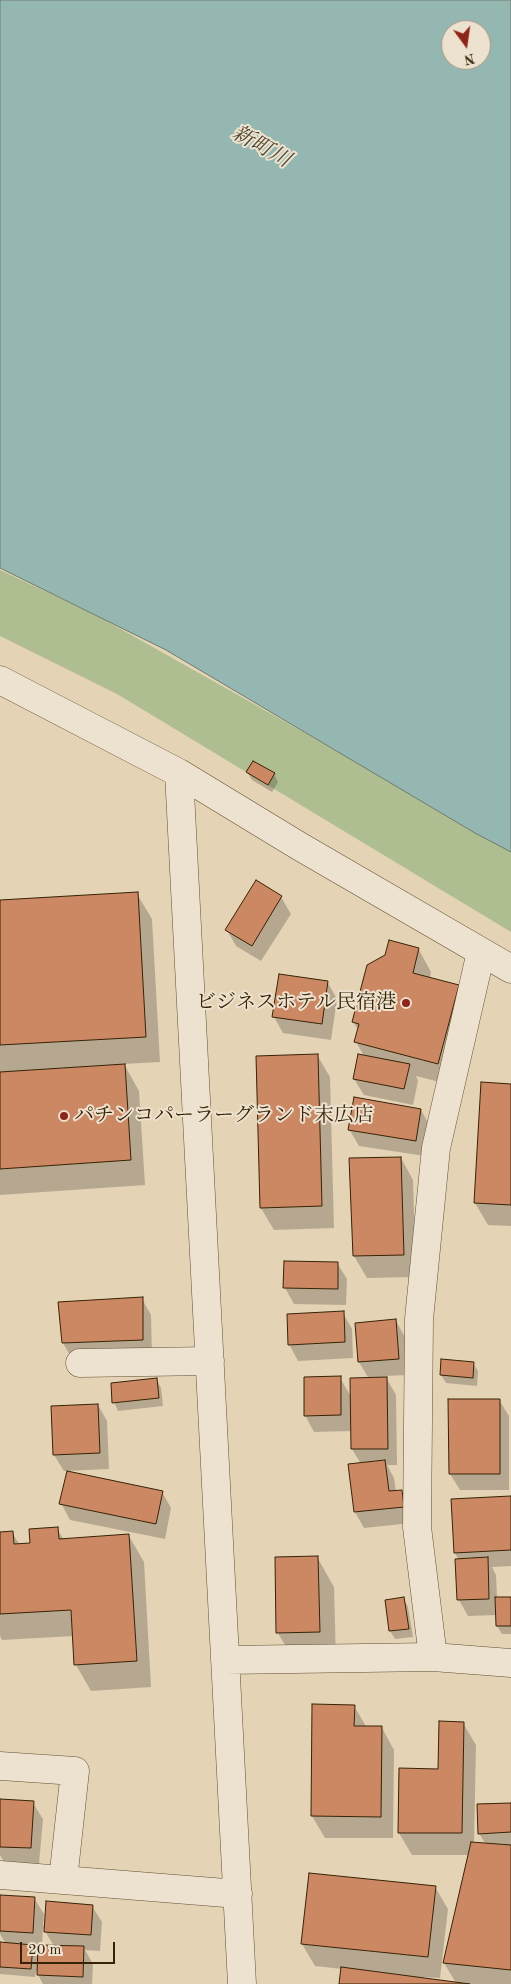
<!DOCTYPE html>
<meta charset="utf-8">
<style>
body{margin:0}
#map{position:relative;width:511px;height:1984px;overflow:hidden;background:#e4d3b5;font-family:"Old Standard TT",serif}
canvas{display:block}
.north{position:absolute;left:441px;top:20px;width:50px;height:50px;box-sizing:border-box;background:#ede2cf;border:1px solid #a4967f;border-radius:50%;rotate:166deg;font-size:14px;font-weight:700;line-height:20px;text-align:center;color:#362306}
.north::after{content:'';display:block;margin:auto;width:18px;height:22px;background:#8f2418;clip-path:polygon(50% 0,100% 100%,50% 72%,0 100%)}
.scale{position:absolute;left:20px;top:1942px;width:95px;height:22px;box-sizing:border-box;border:2px solid #362306;border-top:0;padding-left:6px;font-size:15px;line-height:18px;white-space:nowrap;color:#362306;-webkit-text-stroke:4px #ede2cf;paint-order:stroke}
</style>
<div id="map">
<canvas width="511" height="1984"></canvas>
<div class="north">N</div>
<div class="scale">20 m</div>
</div>
<script>
const context = document.querySelector('canvas').getContext('2d');
context.lineJoin = 'round';
function paint(path, color) { context.fillStyle = color; context.fill(path, 'evenodd'); }
const poly = rows => new Path2D(rows.map(r => 'M' + r).join(''));
function stroke(path, color, width, dash) { context.strokeStyle = color; context.lineWidth = width; context.lineCap = dash ? 'butt' : 'round'; context.setLineDash(dash || []); context.stroke(path); }
function drawText(font, color, halo, rows, align = 'center') {
  context.font = font + ' "Old Standard TT","Noto Serif JP",serif'; context.lineWidth = 4; context.setLineDash([]); context.textBaseline = 'middle'; context.strokeStyle = halo; context.fillStyle = color; for (const [text, x, y, turn = 0] of rows) {
    context.save(); context.translate(x, y); context.rotate((+turn || 0) * Math.PI / 180); context.textAlign = isNaN(turn) ? turn : align; if (halo) context.strokeText(text, 0, 0); context.fillText(text, 0, 0); context.restore();
  }
}
paint(poly([
 [0,570,96,615,511,849,511,932,117,694,0,636]
]), '#afbe91');
const water = poly([
 [0,0,511,0,511,852,475,833,166,650,0,568,0,0],
 [451,30,481,30,481,60,451,60,451,30]
]);
paint(water, '#95b7b1');
stroke(water, '#6f7c6d', 1);
paint(poly([
 [247,772,274,774,278,782,272,792,252,780],
 [257,882,281,897,291,914,261,961,236,946,227,930],
 [137,894,152,919,160,1062,124,1064,139,1091,145,1185,0,1195,0,901],
 [419,950,431,972,430,978,458,986,471,1008,451,1085,416,1076,418,1081,413,1105,364,1095,354,1079,364,1056,356,1042,359,1031,353,1022],
 [328,983,337,999,331,1040,283,1033,274,1017],
 [317,1055,330,1077,334,1228,274,1230,261,1208],
 [511,1085,511,1226,488,1225,475,1203],
 [421,1110,430,1126,425,1156,359,1146,349,1129],
 [401,1158,413,1180,416,1277,367,1278,354,1256,351,1160],
 [337,1263,347,1279,346,1305,294,1304,285,1288],
 [142,1299,151,1315,152,1356,72,1359,63,1343],
 [343,1313,352,1329,353,1358,298,1361,289,1344],
 [396,1321,405,1337,408,1375,385,1376,396,1395,397,1465,387,1465,394,1478,396,1492,401,1491,411,1507,412,1523,364,1528,355,1512,361,1464,352,1449,352,1431,314,1432,305,1415,340,1378,352,1398,369,1379,359,1362],
 [473,1363,478,1371,477,1386,446,1383,441,1375],
 [157,1380,161,1388,163,1406,118,1411,114,1402],
 [499,1400,509,1416,509,1490,460,1490,450,1474],
 [98,1405,107,1421,109,1469,64,1471,54,1455],
 [162,1492,171,1508,165,1539,70,1520,61,1503],
 [511,1497,511,1566,492,1567,496,1575,497,1598,511,1598,511,1634,502,1634,497,1626,497,1615,468,1616,459,1600,459,1560,455,1553],
 [57,1529,64,1540,129,1536,144,1562,151,1687,91,1691,76,1665,74,1636,2,1640,0,1636,0,1534,12,1533,20,1545,31,1544],
 [317,1557,334,1587,336,1661,295,1662,278,1633],
 [404,1599,408,1607,413,1637,395,1639,390,1631,386,1601],
 [313,1705,354,1706,367,1728,382,1728,394,1750,393,1838,325,1838,312,1816],
 [463,1723,476,1745,474,1844,486,1845,479,1833,511,1804,511,1984,340,1984,342,1969,315,1966,302,1944,435,1887,448,1909,440,1978,423,1977,422,1979,456,1983,444,1963,469,1855,412,1855,399,1833,440,1770],
 [0,1800,33,1803,43,1819,39,1864,4,1862,0,1855],
 [0,1896,34,1898,44,1914,43,1926,92,1906,102,1922,100,1951,85,1950,93,1964,92,1984,43,1984,36,1971,35,1977,0,1974,0,1943,6,1944,0,1934],
 [43,1928,54,1946,42,1946],
 [34,1949,39,1949,39,1957]
]), '#0003');
const building = poly([
 [253,761,275,773,268,785,246,772,253,761],
 [256,880,282,896,252,946,225,930,256,880],
 [138,892,146,1037,0,1045,0,900,138,892],
 [389,940,419,948,413,973,459,985,438,1064,354,1042,359,1024,352,1022,367,965,385,955,389,940],
 [279,974,328,981,322,1024,272,1017,279,974],
 [318,1054,322,1206,260,1208,256,1056,318,1054],
 [358,1054,410,1064,404,1089,353,1079,358,1054],
 [125,1064,131,1160,0,1169,0,1072,125,1064],
 [481,1082,511,1084,511,1205,474,1203,481,1082],
 [354,1097,421,1109,416,1141,348,1130,354,1097],
 [401,1157,404,1255,353,1256,349,1158,401,1157],
 [284,1261,338,1262,338,1289,283,1288,284,1261],
 [143,1297,143,1340,62,1343,58,1302,143,1297],
 [344,1311,345,1342,288,1345,287,1314,344,1311],
 [396,1319,399,1359,358,1362,355,1323,396,1319],
 [441,1359,474,1362,473,1378,440,1375,441,1359],
 [341,1376,341,1415,304,1416,304,1377,341,1376],
 [387,1377,388,1449,351,1449,350,1378,387,1377],
 [157,1378,159,1398,112,1403,111,1383,157,1378],
 [448,1399,500,1399,500,1474,449,1474,448,1399],
 [98,1404,100,1453,53,1455,51,1406,98,1404],
 [385,1460,389,1491,402,1490,404,1507,354,1512,348,1464,385,1460],
 [67,1471,163,1491,156,1524,59,1504,67,1471],
 [511,1496,511,1550,454,1553,451,1499,511,1496],
 [58,1527,59,1539,129,1534,137,1661,74,1665,71,1610,0,1614,0,1532,13,1531,14,1544,30,1543,29,1529,58,1527],
 [318,1556,320,1632,276,1633,275,1557,318,1556],
 [488,1557,489,1599,457,1600,455,1559,488,1557],
 [404,1597,409,1629,389,1631,385,1600,404,1597],
 [495,1597,511,1597,511,1626,496,1626,495,1597],
 [312,1704,355,1705,354,1726,382,1726,381,1817,311,1816,312,1704],
 [439,1721,464,1722,462,1833,398,1833,399,1768,438,1769,439,1721],
 [0,1799,34,1801,31,1848,0,1847,0,1799],
 [511,1803,511,1832,478,1834,477,1804,511,1803],
 [471,1842,511,1845,511,1970,443,1963,471,1842],
 [309,1873,436,1886,428,1957,301,1944,309,1873],
 [0,1895,35,1897,33,1933,0,1931,0,1895],
 [46,1901,93,1905,91,1935,44,1932,46,1901],
 [0,1942,33,1945,31,1969,0,1967,0,1942],
 [38,1945,84,1946,83,1977,37,1975,38,1945],
 [341,1967,470,1984,339,1984,341,1967]
]);
paint(building, '#cc8763');
stroke(building, '#362306', 1);
const minor = poly([
 [0,680,179,773,299,846,511,969],
 [179,773,242,1984],
 [80,1363,210,1361],
 [433,1657,417,1527,419,1319,436,1148,481,952],
 [225,1660,433,1657,511,1663],
 [0,1766,75,1771,63,1880],
 [0,1875,238,1894]
]);
stroke(minor, '#624f32', 29);
stroke(minor, '#ede2cf', 28);
for (const [x, y, r, color] of [
 [406,1003,5,"#8f2418"],
 [64,1116,5,"#8f2418"]
]) { const dot = new Path2D(); dot.arc(x, y, r, 0, 2 * Math.PI); context.fillStyle = color; context.fill(dot); stroke(dot, '#ede2cf', 2); }
drawText('20px', '#362306', '#ede2cf', [
 ["ビジネスホテル民宿港",396,1003],
 ["パチンコパーラーグランド末広店",74,1116,"left"]
], 'right');
drawText('italic 21px', '#4e4831', '#ede2cf', [
 ["新町川",261,147,29]
]);
</script>
